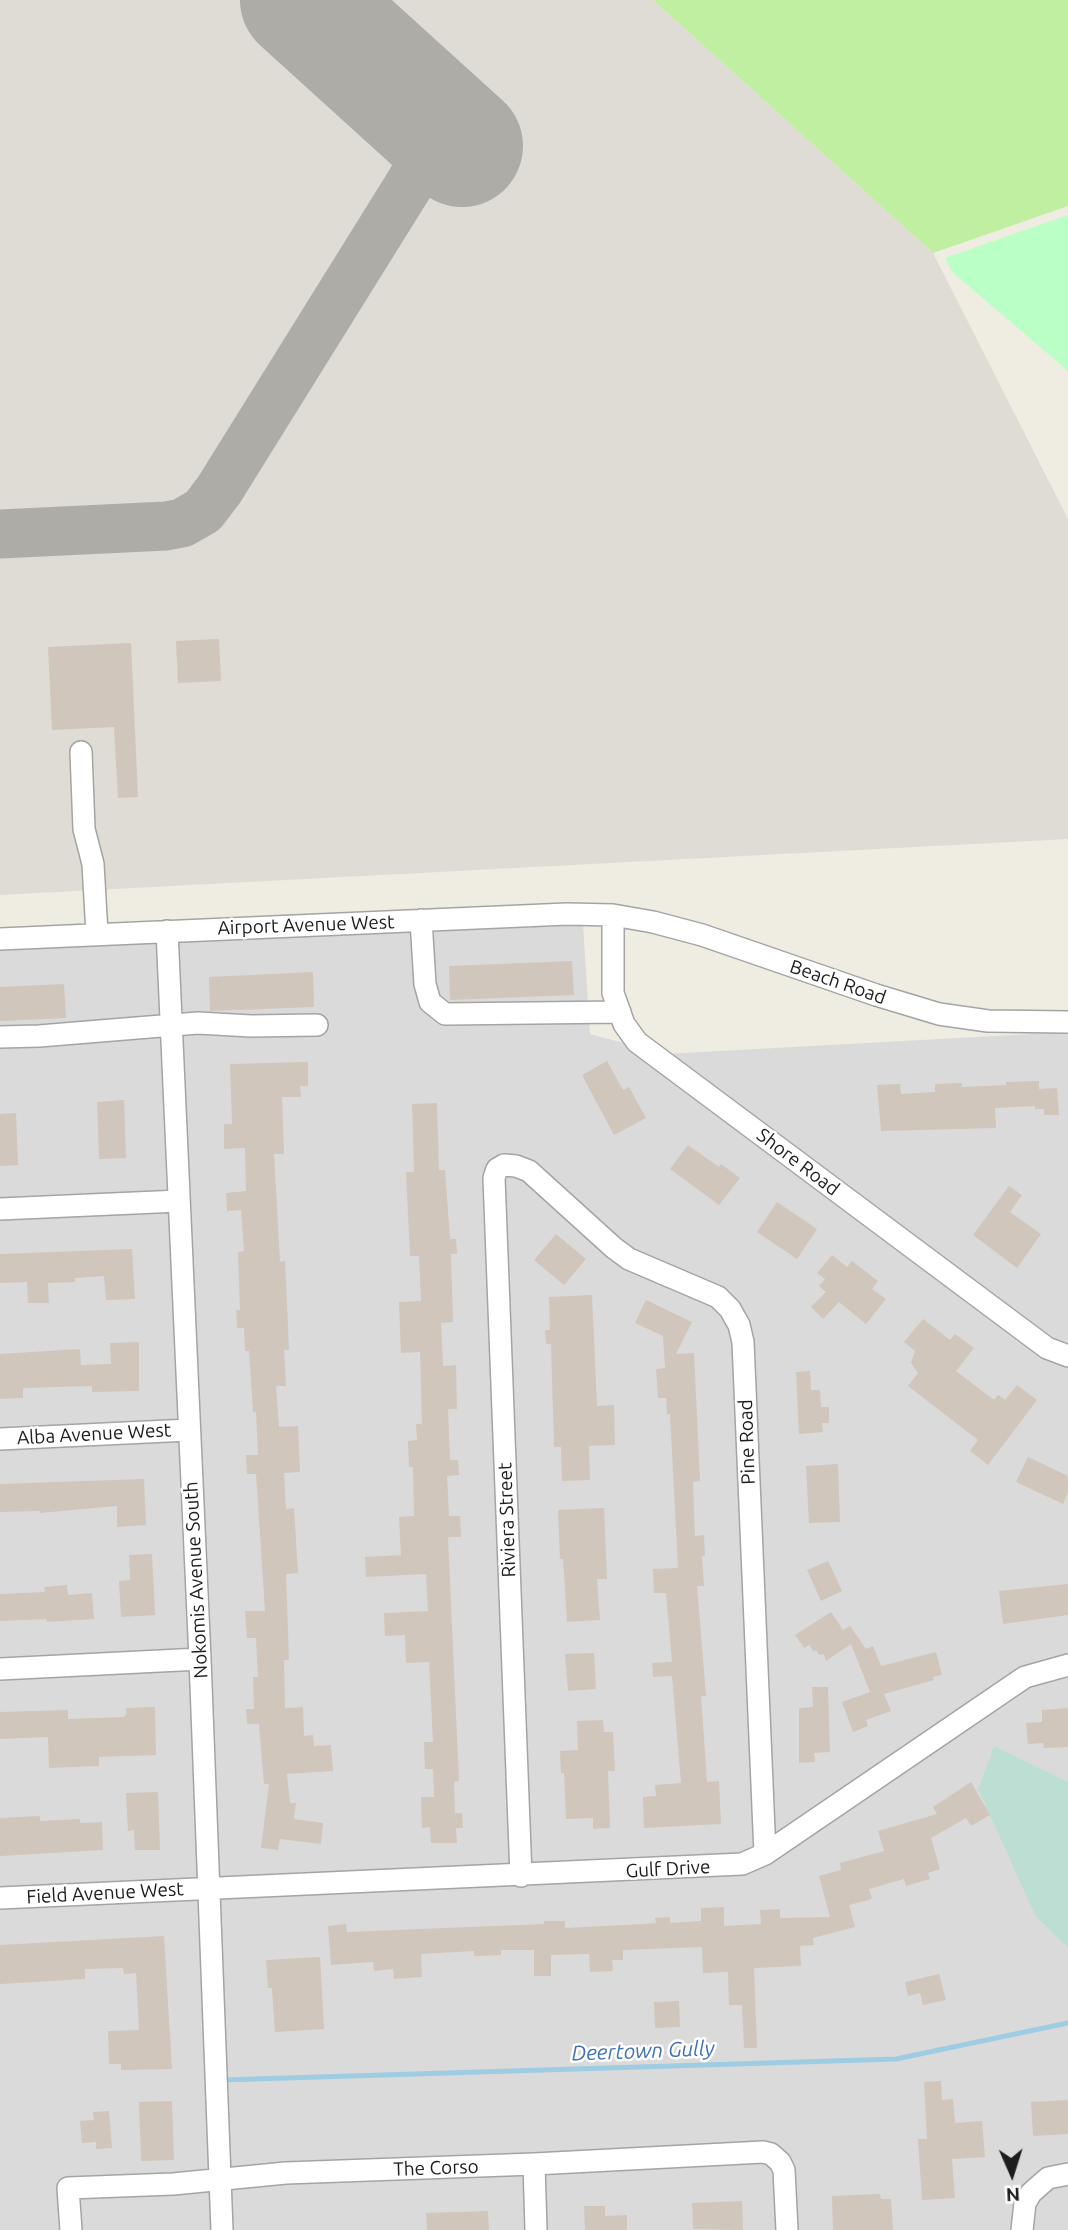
<!DOCTYPE html>
<style>
body{margin:0}
#map{position:relative;width:1068px;height:2230px;overflow:hidden;background:#efece2;font-family:Ubuntu,sans-serif}
canvas{display:block}
.north{position:absolute;left:977px;top:2139px;width:70px;height:70px;-webkit-text-stroke:5px #fff;paint-order:stroke;rotate:177deg;font-size:19px;font-weight:700;line-height:28px;text-align:center;color:#1d1d1d}
.north::after{content:'';display:block;margin:auto;width:24px;height:32px;background:#1d1d1d;clip-path:polygon(50% 0,100% 100%,50% 72%,0 100%)}
</style>
<div id="map">
<canvas width="1068" height="2230"></canvas>
<div class="north">N</div>
</div>
<script>
const context = document.querySelector('canvas').getContext('2d');
context.lineJoin = 'round';
function paint(path, color) { context.fillStyle = color; context.fill(path, 'evenodd'); }
const poly = rows => new Path2D(rows.map(r => 'M' + r).join(''));
function stroke(path, color, width, dash) { context.strokeStyle = color; context.lineWidth = width; context.lineCap = dash ? 'butt' : 'round'; context.setLineDash(dash || []); context.stroke(path); }
function drawText(font, color, halo, rows, align = 'center') {
  context.font = font + ' Ubuntu,sans-serif'; context.lineWidth = 5; context.setLineDash([]); context.textBaseline = 'middle'; context.strokeStyle = halo; context.fillStyle = color; for (const [text, x, y, turn = 0] of rows) {
    context.save(); context.translate(x, y); context.rotate((+turn || 0) * Math.PI / 180); context.textAlign = isNaN(turn) ? turn : align; if (halo) context.strokeText(text, 0, 0); context.fillText(text, 0, 0); context.restore();
  }
}
paint(poly([
 [583,925,590,1034,665,1054,1068,1032,1068,1782,1045,1772,1036,1917,1068,1948,1068,2230,0,2230,0,950]
]), '#dbdada');
paint(poly([
 [0,0,653,0,933,253,1068,519,1068,839,0,895]
]), '#dedcd4');
paint(poly([
 [653,0,1068,0,1068,206,933,253]
]), '#c1efa2');
paint(poly([
 [994,1746,1068,1782,1068,1948,1036,1917,978,1789]
]), '#bddfd3');
paint(poly([
 [1068,215,1068,371,952,272,945,258]
]), '#baffc6');
stroke(poly([
 [222,2080,896,2059,1068,2023]
]), '#9ecce2', 5);
stroke(poly([
 [0,534,166,526,182,523,203,511,219,490,412,180,421,162,424,148,422,130,416,113,395,90,295,0]
]), '#adaca6', 49);
stroke(poly([
 [301,0,462,146]
]), '#adaca6', 122);
paint(poly([
 [219,639,221,681,178,683,176,641],
 [131,643,138,797,118,798,114,727,52,730,48,647],
 [572,961,574,995,450,1000,449,966],
 [313,972,314,1007,210,1011,209,977],
 [64,984,66,1018,0,1021,0,987],
 [607,1061,623,1090,629,1087,646,1118,614,1135,582,1075],
 [308,1062,308,1086,300,1086,301,1097,282,1097,284,1154,274,1154,280,1262,285,1261,289,1350,284,1350,286,1386,276,1386,279,1427,298,1426,300,1472,284,1473,286,1509,294,1508,298,1573,286,1574,289,1660,284,1660,285,1708,303,1707,304,1736,313,1735,314,1746,331,1745,333,1771,287,1774,290,1803,296,1803,294,1819,323,1823,321,1844,280,1839,278,1850,261,1848,269,1784,264,1784,259,1724,247,1724,246,1709,254,1709,253,1677,258,1677,256,1638,247,1638,245,1611,265,1611,256,1474,247,1474,246,1455,258,1455,256,1412,253,1412,249,1351,245,1351,244,1328,237,1328,236,1310,240,1310,238,1252,244,1251,241,1210,227,1211,226,1193,246,1191,245,1148,224,1149,224,1124,232,1124,230,1064],
 [1039,1081,1039,1089,1057,1088,1059,1115,1044,1115,1044,1109,1035,1109,1035,1106,995,1108,996,1128,881,1131,877,1085,900,1084,901,1094,935,1092,935,1084,961,1083,962,1087,1006,1085,1006,1082],
 [124,1100,126,1158,99,1159,97,1102],
 [437,1103,439,1170,445,1170,450,1239,456,1239,457,1254,451,1254,453,1322,441,1323,443,1366,456,1365,457,1409,448,1409,450,1460,458,1460,459,1475,447,1476,449,1516,460,1516,461,1537,448,1537,459,1781,454,1782,455,1813,462,1813,463,1828,456,1828,457,1843,431,1843,430,1827,422,1828,421,1797,434,1797,433,1769,425,1769,424,1742,433,1742,429,1662,406,1663,405,1635,385,1636,384,1613,428,1611,426,1574,366,1577,365,1557,401,1555,399,1517,414,1516,413,1467,409,1467,408,1441,417,1440,416,1424,422,1424,420,1352,401,1353,399,1302,421,1301,419,1256,410,1256,406,1172,414,1172,412,1104],
 [16,1113,18,1165,0,1166,0,1114],
 [688,1145,719,1167,721,1164,740,1178,719,1205,670,1169],
 [1009,1186,1022,1195,1010,1212,1041,1234,1017,1268,973,1235],
 [777,1202,817,1229,797,1259,757,1232],
 [556,1234,586,1259,564,1285,534,1260],
 [132,1249,135,1299,106,1300,104,1276,75,1278,75,1282,48,1283,49,1303,28,1303,27,1282,0,1283,0,1254],
 [832,1255,847,1267,852,1261,878,1281,872,1289,886,1299,866,1324,839,1302,823,1319,811,1307,826,1292,819,1286,825,1279,817,1273],
 [592,1295,597,1406,614,1405,615,1445,589,1446,590,1480,562,1481,561,1447,554,1447,551,1344,546,1344,545,1330,550,1330,549,1297],
 [646,1300,692,1322,676,1354,694,1353,700,1481,693,1482,695,1536,704,1535,705,1556,702,1556,704,1586,697,1586,706,1696,701,1696,707,1782,719,1781,721,1824,644,1828,643,1797,656,1796,655,1785,681,1783,672,1676,653,1677,652,1663,672,1662,666,1593,654,1593,653,1569,678,1568,670,1414,667,1414,666,1398,658,1398,656,1369,665,1368,663,1336,635,1323],
 [923,1319,950,1340,955,1334,974,1348,956,1371,994,1400,998,1395,1005,1400,1017,1385,1037,1400,988,1465,970,1451,978,1440,908,1386,918,1373,911,1363,915,1351,904,1342],
 [139,1342,139,1391,92,1392,92,1386,23,1388,23,1398,0,1399,0,1354,80,1349,81,1365,111,1364,110,1343],
 [810,1371,811,1390,820,1390,821,1407,829,1407,829,1423,822,1423,823,1432,799,1434,796,1372],
 [1028,1457,1068,1476,1068,1492,1063,1504,1016,1482],
 [838,1464,840,1522,809,1523,806,1466],
 [144,1479,146,1525,117,1527,117,1506,40,1513,40,1511,0,1512,0,1484],
 [604,1508,607,1579,597,1579,600,1620,567,1622,563,1559,560,1559,558,1510],
 [152,1554,155,1615,121,1617,119,1581,130,1580,129,1555],
 [828,1561,842,1591,821,1601,807,1570],
 [1068,1584,1068,1615,1003,1624,999,1591],
 [67,1585,68,1595,92,1593,94,1619,47,1622,46,1619,0,1621,0,1594,45,1592,44,1587],
 [831,1612,843,1630,850,1626,866,1649,873,1646,881,1666,936,1652,942,1675,933,1677,934,1680,884,1694,891,1711,866,1720,868,1726,853,1732,842,1702,870,1692,851,1644,826,1661,824,1654,819,1655,816,1650,814,1652,809,1645,804,1648,795,1635],
 [594,1653,596,1689,568,1691,565,1654],
 [812,1687,828,1687,830,1752,814,1753,815,1762,799,1763,799,1708,813,1707],
 [155,1707,156,1755,99,1757,99,1766,49,1768,48,1737,0,1739,0,1712,68,1710,68,1719,123,1717,126,1715,126,1708],
 [1068,1708,1068,1747,1044,1748,1043,1743,1028,1744,1026,1723,1042,1722,1042,1710],
 [603,1720,604,1732,613,1732,615,1771,608,1771,610,1828,593,1829,593,1818,566,1819,564,1773,561,1773,560,1751,578,1750,577,1721],
 [971,1782,990,1815,971,1826,966,1818,931,1838,940,1869,928,1873,930,1879,906,1886,904,1879,869,1889,872,1899,849,1905,855,1927,813,1938,814,1945,800,1946,801,1966,754,1968,757,2048,744,2048,742,2005,729,2005,728,1972,703,1973,702,1947,623,1950,623,1960,612,1960,613,1971,590,1972,589,1954,551,1955,551,1976,534,1976,534,1950,501,1950,501,1955,474,1956,474,1951,421,1954,422,1977,394,1979,393,1969,374,1971,373,1962,331,1965,328,1926,346,1924,347,1932,544,1924,544,1921,565,1921,565,1928,643,1924,656,1923,655,1918,670,1917,670,1923,701,1921,701,1908,724,1907,724,1926,761,1924,760,1910,780,1909,780,1918,830,1917,819,1876,841,1870,840,1863,884,1851,878,1831,937,1814,933,1807],
 [158,1792,160,1850,135,1850,134,1830,128,1831,126,1793],
 [40,1816,40,1821,80,1819,80,1823,102,1822,103,1850,0,1856,0,1818],
 [164,1936,172,2069,121,2070,121,2064,109,2064,108,2031,139,2030,136,1973,124,1974,123,1968,85,1969,85,1979,0,1984,0,1945],
 [320,1957,324,2029,275,2032,272,1988,268,1988,266,1960],
 [939,1974,946,2000,923,2005,920,1993,908,1996,905,1982],
 [679,2001,680,2027,655,2028,654,2002],
 [941,2081,942,2100,953,2099,955,2123,982,2121,985,2157,952,2159,955,2198,922,2200,918,2139,927,2139,924,2082],
 [1068,2100,1068,2134,1033,2136,1031,2102],
 [172,2101,174,2160,141,2161,139,2102],
 [109,2111,112,2148,96,2149,96,2142,82,2143,80,2121,94,2120,93,2112],
 [880,2194,881,2199,891,2199,893,2230,833,2230,832,2196],
 [742,2201,743,2230,693,2229,692,2203],
 [584,2206,605,2206,605,2216,627,2215,627,2230,585,2230],
 [488,2211,489,2230,427,2230,426,2213]
]), '#d0c6bb');
const minor = poly([
 [81,752,84,829,93,864,97,934],
 [613,915,613,993,624,1024,637,1042,1047,1348,1068,1356],
 [421,920,425,984,430,1002,445,1014,620,1012],
 [167,931,200,1659,222,2230],
 [0,939,567,914,613,915,653,922,702,935,876,995,939,1014,988,1021,1068,1022],
 [0,1037,39,1036,198,1023,251,1026,317,1025],
 [0,1209,179,1201],
 [0,1439,189,1430],
 [0,1669,200,1659],
 [521,1876,494,1178,497,1169,504,1165,516,1166,529,1171,614,1248,629,1259,718,1297,730,1309,739,1325,743,1342,765,1854],
 [0,1898,742,1864,765,1854,1025,1677,1068,1665],
 [534,2164,536,2230],
 [71,2230,68,2188,173,2184,286,2173,534,2164,763,2152,771,2154,780,2162,784,2170,787,2230],
 [1022,2230,1025,2203,1031,2193,1048,2178,1068,2174]
]);
stroke(minor, '#a4a4a4', 24);
stroke(minor, '#fff', 21);
drawText('19px', '#1d1d1d', '#fff', [
 ["Airport Avenue West",306,925,-2],
 ["Beach Road",838,982,19],
 ["Shore Road",798,1162,37],
 ["Alba Avenue West",94,1434,-3],
 ["Pine Road",747,1442,-92],
 ["Riviera Street",507,1520,-92],
 ["Nokomis Avenue South",196,1580,-93],
 ["Gulf Drive",668,1869,-3],
 ["Field Avenue West",105,1893,-3],
 ["The Corso",436,2168,-2]
]);
drawText('italic 21px', '#4171b6', '#fff', [
 ["Deertown Gully",643,2051,-2]
]);
</script>
